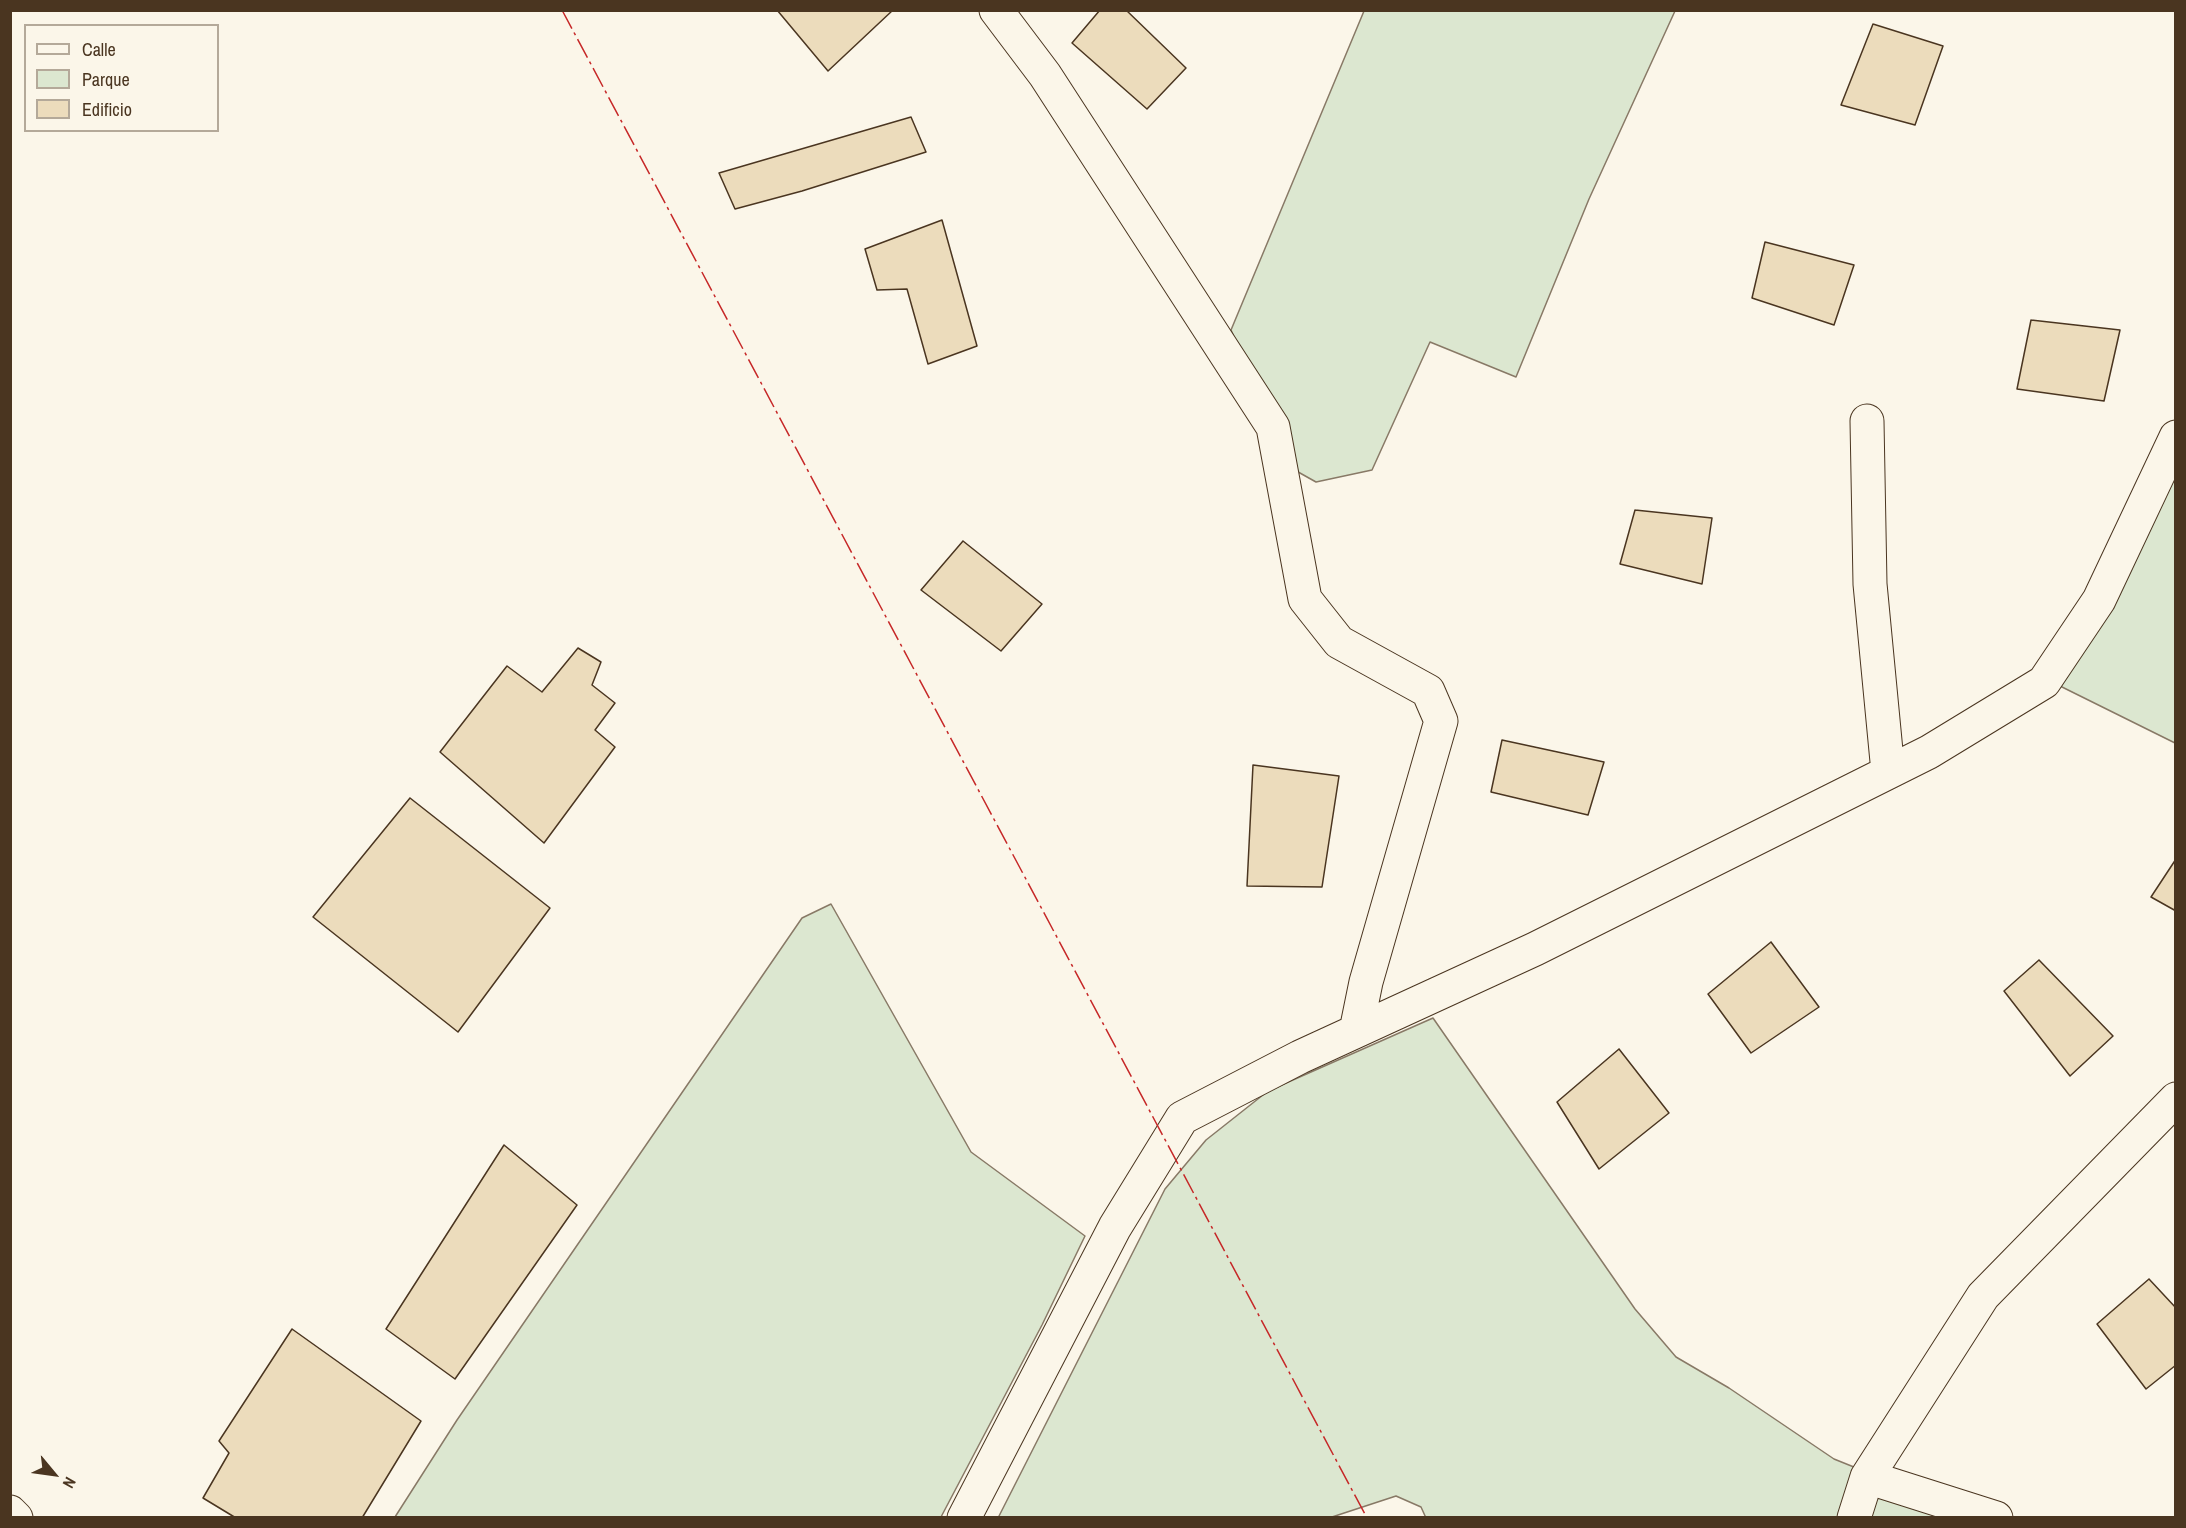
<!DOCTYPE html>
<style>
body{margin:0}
#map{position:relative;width:2186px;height:1528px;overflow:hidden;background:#fbf6e9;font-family:"Archivo Narrow",sans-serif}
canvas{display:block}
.frame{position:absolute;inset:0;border:12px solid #4a3520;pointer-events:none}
.legend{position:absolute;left:24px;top:24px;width:195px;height:108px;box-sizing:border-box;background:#fbf6e9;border:2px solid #b4a999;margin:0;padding:8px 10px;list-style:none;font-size:18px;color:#4a3520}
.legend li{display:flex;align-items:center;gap:12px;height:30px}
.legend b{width:30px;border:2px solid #b4a999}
.north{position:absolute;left:24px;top:1444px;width:60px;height:60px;-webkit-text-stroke:4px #fbf6e9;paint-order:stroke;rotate:119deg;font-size:16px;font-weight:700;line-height:24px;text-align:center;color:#4a3520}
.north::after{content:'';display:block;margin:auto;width:21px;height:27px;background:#4a3520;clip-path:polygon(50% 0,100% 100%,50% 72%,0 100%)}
</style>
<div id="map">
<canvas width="2186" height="1528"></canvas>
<div class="frame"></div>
<ul class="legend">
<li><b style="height:8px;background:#fbf6e9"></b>Calle</li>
<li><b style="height:16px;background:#dce7d0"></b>Parque</li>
<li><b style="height:16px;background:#ecdcbc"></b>Edificio</li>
</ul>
<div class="north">N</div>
</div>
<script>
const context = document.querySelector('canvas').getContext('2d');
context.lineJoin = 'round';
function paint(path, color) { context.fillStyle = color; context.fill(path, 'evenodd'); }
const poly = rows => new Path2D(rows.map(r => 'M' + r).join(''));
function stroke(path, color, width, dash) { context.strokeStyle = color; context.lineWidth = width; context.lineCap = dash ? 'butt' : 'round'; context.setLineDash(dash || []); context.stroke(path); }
const green = poly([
 [1364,11,1675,11,1589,199,1516,377,1430,342,1372,470,1316,482,1291,468,1231,330,1364,11],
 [2175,438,2175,743,2060,686,2175,438],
 [831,904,971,1152,1085,1236,1042,1325,941,1517,395,1517,457,1420,802,918,831,904],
 [1433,1018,1635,1309,1676,1357,1729,1388,1834,1459,1978,1517,1426,1518,1421,1507,1396,1496,1332,1517,998,1518,1165,1189,1206,1140,1268,1091,1433,1018]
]);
paint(green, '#dce7d0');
stroke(green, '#887966', 1.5);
const building = poly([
 [777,10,893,10,828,71,777,10],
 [1100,10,1126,10,1186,68,1147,109,1072,43,1100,10],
 [1873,24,1943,46,1915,125,1841,105,1873,24],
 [911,117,926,152,802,191,735,209,719,173,911,117],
 [942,220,977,346,928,364,907,289,877,290,865,249,942,220],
 [1765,242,1854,265,1834,325,1752,298,1765,242],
 [2031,320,2120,330,2104,401,2017,389,2031,320],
 [1635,510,1712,518,1702,584,1620,564,1635,510],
 [963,541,1042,604,1001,651,921,590,963,541],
 [578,648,601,662,592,685,615,703,595,730,615,747,544,843,440,752,507,666,542,692,578,648],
 [1502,740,1604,762,1588,815,1491,792,1502,740],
 [1253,765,1339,776,1322,887,1247,886,1253,765],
 [410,798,550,908,458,1032,313,917,410,798],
 [2176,859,2176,911,2151,897,2176,859],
 [1771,942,1819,1007,1751,1053,1708,994,1771,942],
 [2039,960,2113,1036,2070,1076,2004,991,2039,960],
 [1619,1049,1669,1113,1599,1169,1557,1102,1619,1049],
 [504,1145,577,1205,455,1379,386,1329,504,1145],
 [2149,1279,2176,1308,2176,1365,2146,1389,2097,1324,2149,1279],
 [292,1329,421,1421,362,1518,236,1518,203,1498,229,1453,219,1441,292,1329]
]);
paint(building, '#ecdcbc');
stroke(building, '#4a3520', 1.5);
const minor = poly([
 [996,10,1045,75,1273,427,1305,599,1339,642,1428,691,1441,721,1366,982,1356,1031],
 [1867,421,1870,584,1888,772],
 [1867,1477,1996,1518],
 [10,1512,16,1518],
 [964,1518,1115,1227,1182,1118,1300,1057,1535,949,1929,752,2044,682,2099,600,2176,437],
 [1854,1518,1867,1477,1983,1296,2176,1099]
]);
stroke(minor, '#4a3520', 35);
stroke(minor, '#fbf6e9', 33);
stroke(poly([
 [562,10,1367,1518]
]), '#c62828', 1.5, [21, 4.5, 3, 4.5]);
</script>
